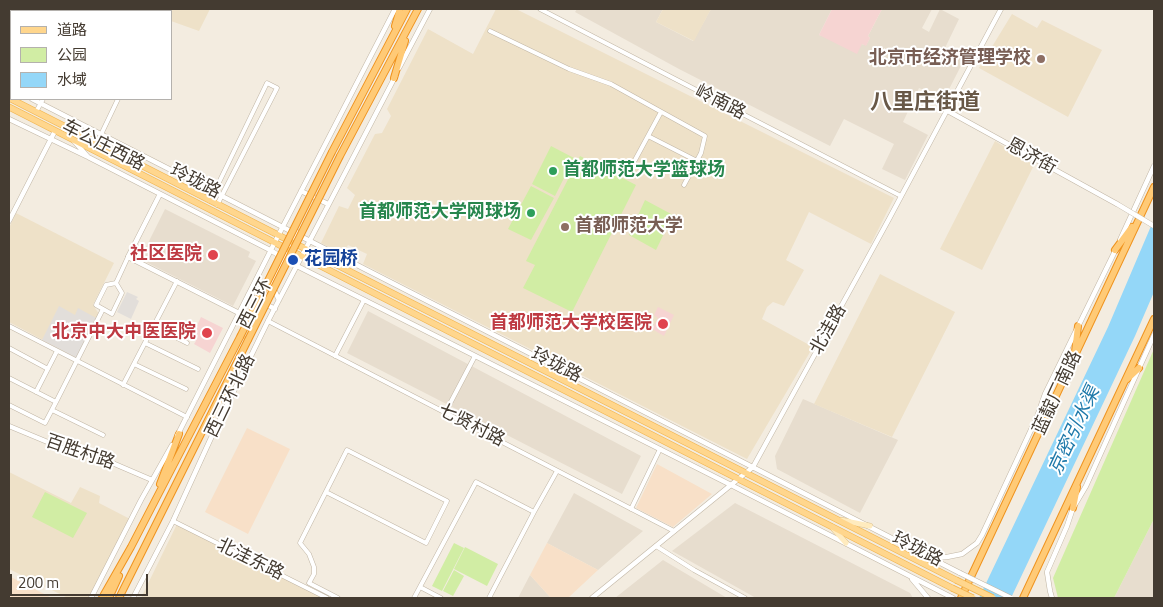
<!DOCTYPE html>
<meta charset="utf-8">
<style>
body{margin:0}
#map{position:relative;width:1163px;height:607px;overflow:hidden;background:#f3ece0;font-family:"Titillium Web","Noto Sans SC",sans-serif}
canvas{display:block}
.frame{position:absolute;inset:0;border:10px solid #443b31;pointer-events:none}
.legend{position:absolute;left:10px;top:10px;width:162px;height:90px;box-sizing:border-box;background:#fff;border:1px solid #b4b1ad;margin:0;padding:6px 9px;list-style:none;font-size:15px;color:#443b31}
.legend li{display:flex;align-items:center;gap:10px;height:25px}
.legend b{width:25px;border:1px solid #b4b1ad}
.scale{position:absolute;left:10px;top:574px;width:138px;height:22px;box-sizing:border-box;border:2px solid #443b31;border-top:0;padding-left:6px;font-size:15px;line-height:18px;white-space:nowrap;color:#443b31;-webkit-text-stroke:4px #fff;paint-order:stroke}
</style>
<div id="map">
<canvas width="1163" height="607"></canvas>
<div class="frame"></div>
<ul class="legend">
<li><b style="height:6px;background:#ffd68d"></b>道路</li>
<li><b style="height:14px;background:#d1eda4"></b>公园</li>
<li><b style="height:14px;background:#94d7f8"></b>水域</li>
</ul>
<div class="scale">200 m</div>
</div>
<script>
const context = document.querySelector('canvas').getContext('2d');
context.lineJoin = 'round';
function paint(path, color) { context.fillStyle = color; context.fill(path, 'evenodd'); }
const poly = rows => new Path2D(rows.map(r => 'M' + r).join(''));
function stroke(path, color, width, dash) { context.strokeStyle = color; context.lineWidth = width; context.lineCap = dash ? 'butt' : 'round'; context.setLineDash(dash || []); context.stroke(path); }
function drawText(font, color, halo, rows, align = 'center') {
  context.font = font + ' "Titillium Web","Noto Sans SC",sans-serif'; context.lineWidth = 4; context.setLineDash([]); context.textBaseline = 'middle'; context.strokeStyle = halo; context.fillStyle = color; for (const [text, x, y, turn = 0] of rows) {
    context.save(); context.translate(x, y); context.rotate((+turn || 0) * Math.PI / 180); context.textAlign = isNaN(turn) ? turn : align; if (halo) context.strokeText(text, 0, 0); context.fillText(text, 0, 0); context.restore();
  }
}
paint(poly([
 [577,9,663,9,656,22,693,41,711,9,832,9,819,35,866,45,870,38,868,36,882,9,932,9,922,28,929,32,940,9,959,19,945,48,965,58,944,99,919,88,903,122,928,135,905,180,882,169,894,144,844,119,830,146,679,69,575,12],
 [165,209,250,252,248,257,256,261,233,306,140,259],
 [368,311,641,456,622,494,347,353],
 [803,399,898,440,860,513,777,469,775,456],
 [574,493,643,531,598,570,547,543],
 [735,503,910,593,913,598,756,598,672,551],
 [1154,519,1154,598,1114,598],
 [663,560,727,598,615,598],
 [530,575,551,598,518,598]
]), '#e7ddce');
paint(poly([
 [247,428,290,449,248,534,205,512],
 [657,464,712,494,673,527,636,508],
 [547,543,598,570,568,598,551,598,530,575],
 [9,576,52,598,9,598]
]), '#f8e0c8');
paint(poly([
 [145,9,210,9,199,31,171,21,171,11,150,11],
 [496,9,516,9,894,198,871,244,809,212,786,260,804,270,784,306,773,302,767,307,762,319,813,347,747,459,363,264,367,254,348,245,343,254,321,243,339,206,348,209,355,195,347,188,375,134,382,133,391,116,387,109,428,29,473,54],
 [663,9,711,9,694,41,656,22],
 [1012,14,1037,28,1042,20,1102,50,1068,117,979,68],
 [995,141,1034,165,982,270,940,249],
 [16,213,114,263,93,305,99,314,77,358,9,322,9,228],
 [880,274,955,312,892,437,814,404],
 [9,472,71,503,80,487,100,496,99,503,130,519,90,598,68,598,9,569],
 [177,524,327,598,141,598]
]), '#eee1c8');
paint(poly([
 [832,9,882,9,868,36,870,38,866,46,862,44,857,54,819,35],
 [658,307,674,315,664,336,652,329,658,318,654,315],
 [201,317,223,328,210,353,194,344,196,341,191,338]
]), '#f6d4d2');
paint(poly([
 [551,146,574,158,555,196,532,184],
 [580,156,636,185,572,312,523,288,535,265,526,261],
 [531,186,554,198,531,240,508,229],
 [645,200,673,215,656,250,629,235],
 [1154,349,1154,519,1114,598,1058,598,1053,578],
 [45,492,87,513,73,538,32,517],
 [454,543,464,548,442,591,432,586],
 [465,547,498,564,487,586,454,569],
 [454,570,464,576,453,596,443,591]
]), '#d1eda4');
paint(poly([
 [127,292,138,297,136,299,139,301,131,319,117,312],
 [59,306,75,315,78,308,98,319,77,358,42,340]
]), '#e2deda');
paint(poly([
 [1154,219,1154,292,1135,336,1011,598,979,598,1108,327]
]), '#94d7f8');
const minor = poly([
 [22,9,27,11],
 [540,9,901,196],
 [41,11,42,9],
 [9,31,11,32],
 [490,31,569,69,611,84,705,136,701,153,684,185],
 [9,51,11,52],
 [11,69,11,73],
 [36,112,43,99],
 [648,136,697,161],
 [97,143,118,99],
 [635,160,661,112],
 [210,201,267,83,277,88,217,205],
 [116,283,122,293,112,314,96,305,106,285,116,283],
 [116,283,128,257],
 [268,321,674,531],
 [9,326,187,417],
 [154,326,187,343],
 [145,343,198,369],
 [9,348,48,369],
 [335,356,364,300],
 [134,364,186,389],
 [9,378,56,402,103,309],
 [123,385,177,281],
 [36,392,57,351],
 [9,405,45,423,56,402],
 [52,410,103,435],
 [445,413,475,356],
 [326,492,426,543,447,501,347,450,300,543,309,554,314,567,314,574,309,583,338,598],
 [631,509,660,449],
 [534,512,557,471],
 [173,521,327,598],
 [656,546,694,570,745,598],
 [420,587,441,598],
 [414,598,476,482,534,512,489,598]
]);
const tertiary = poly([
 [399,68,430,9],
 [9,87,11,88],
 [32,99,960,573],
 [946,110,1117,204],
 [9,119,86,156],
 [74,141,88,157,270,250,297,266,731,485,953,598],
 [301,191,328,204],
 [160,194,128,257,239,313],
 [9,221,55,131],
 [1120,240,1154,166],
 [248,295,275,309],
 [279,300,271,283,296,231],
 [9,426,62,448,89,453,152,480],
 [177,436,278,236,395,9],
 [934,558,947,557,962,554,977,543,982,535,1037,417,1045,394,1116,249],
 [912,579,928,598],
 [91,598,141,500,172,445],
 [133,598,173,521,211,438,268,321,395,77],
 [592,598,753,467,889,219,1001,9],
 [1052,598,1050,591,1047,572,1067,526,1073,508,1086,486,1154,335]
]);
const secondary = poly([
 [841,520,870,526],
 [832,527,846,543]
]);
const primary = poly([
 [9,98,956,580],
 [9,107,952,588]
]);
const trunk = poly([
 [395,26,400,9],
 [394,78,405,41],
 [332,152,407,9],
 [340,156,418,9],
 [1115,250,1132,227],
 [1075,352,1078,326],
 [1126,380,1139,368],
 [160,484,179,434],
 [1073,508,1077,487],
 [102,598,131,547,240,337],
 [109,598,119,576],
 [119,598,248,340],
 [961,598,1154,187],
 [1023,598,1154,319]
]);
stroke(minor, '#c1b6a5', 5);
stroke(tertiary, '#c1b6a5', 5.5);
stroke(secondary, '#dbc08c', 6);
stroke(primary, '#f1b550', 7);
stroke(trunk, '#ef931e', 8);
stroke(minor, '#fff', 4);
stroke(tertiary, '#fff', 4.5);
stroke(secondary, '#ffebbe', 5);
stroke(primary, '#ffd68d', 5.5);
stroke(trunk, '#ffca76', 6);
const tertiaryBridge = poly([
 [1117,204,1154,226],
 [960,573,1011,598]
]);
const primaryBridge = poly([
 [956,580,993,598],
 [952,588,973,598]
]);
const trunkBridge = poly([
 [240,337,332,152],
 [248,340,340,156]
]);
stroke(tertiaryBridge, '#c1b6a5', 5.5, []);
stroke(primaryBridge, '#f1b550', 7, []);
stroke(trunkBridge, '#ef931e', 8, []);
stroke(tertiaryBridge, '#fff', 4.5);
stroke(primaryBridge, '#ffd68d', 5.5);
stroke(trunkBridge, '#ffca76', 6);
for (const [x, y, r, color] of [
 [1041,59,5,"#8d6e63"],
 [553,171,5,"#2e9e5b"],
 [531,213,5,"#2e9e5b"],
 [565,227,5,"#8d6e63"],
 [213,255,6,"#e0444e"],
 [293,260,6,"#1a4fb4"],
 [663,324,6,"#e0444e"],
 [207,333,6,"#e0444e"]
]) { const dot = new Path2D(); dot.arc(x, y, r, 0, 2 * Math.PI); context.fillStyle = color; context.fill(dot); stroke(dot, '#fff', 2); }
drawText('bold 18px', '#785e54', '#fff', [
 ["北京市经济管理学校",1031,59],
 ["首都师范大学",575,227,"left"]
], 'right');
drawText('18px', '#443b31', '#fff', [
 ["岭南路",720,103,27],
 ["车公庄西路",103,146,27],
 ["恩济街",1031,157,29],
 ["玲珑路",195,182,27],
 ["西三环",256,304,-63],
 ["北洼路",829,330,-61],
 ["玲珑路",556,366,27],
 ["蓝靛厂南路",1058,393,-65],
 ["西三环北路",231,396,-64],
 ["七贤村路",471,426,27],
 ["百胜村路",80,453,19],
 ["玲珑路",917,550,27],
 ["北洼东路",250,560,26]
]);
drawText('bold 18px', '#27864d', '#fff', [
 ["首都师范大学篮球场",563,171],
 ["首都师范大学网球场",521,213,"right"]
], 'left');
drawText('bold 18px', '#be3a42', '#fff', [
 ["社区医院",202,255],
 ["首都师范大学校医院",652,324],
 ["北京中大中医医院",196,333]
], 'right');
drawText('bold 18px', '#164399', '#fff', [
 ["花园桥",304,260]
], 'left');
drawText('italic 19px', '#1e79aa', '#fff', [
 ["京密引水渠",1075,431,-65]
]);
drawText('bold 22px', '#685847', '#fff', [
 ["八里庄街道",925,104]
]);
</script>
